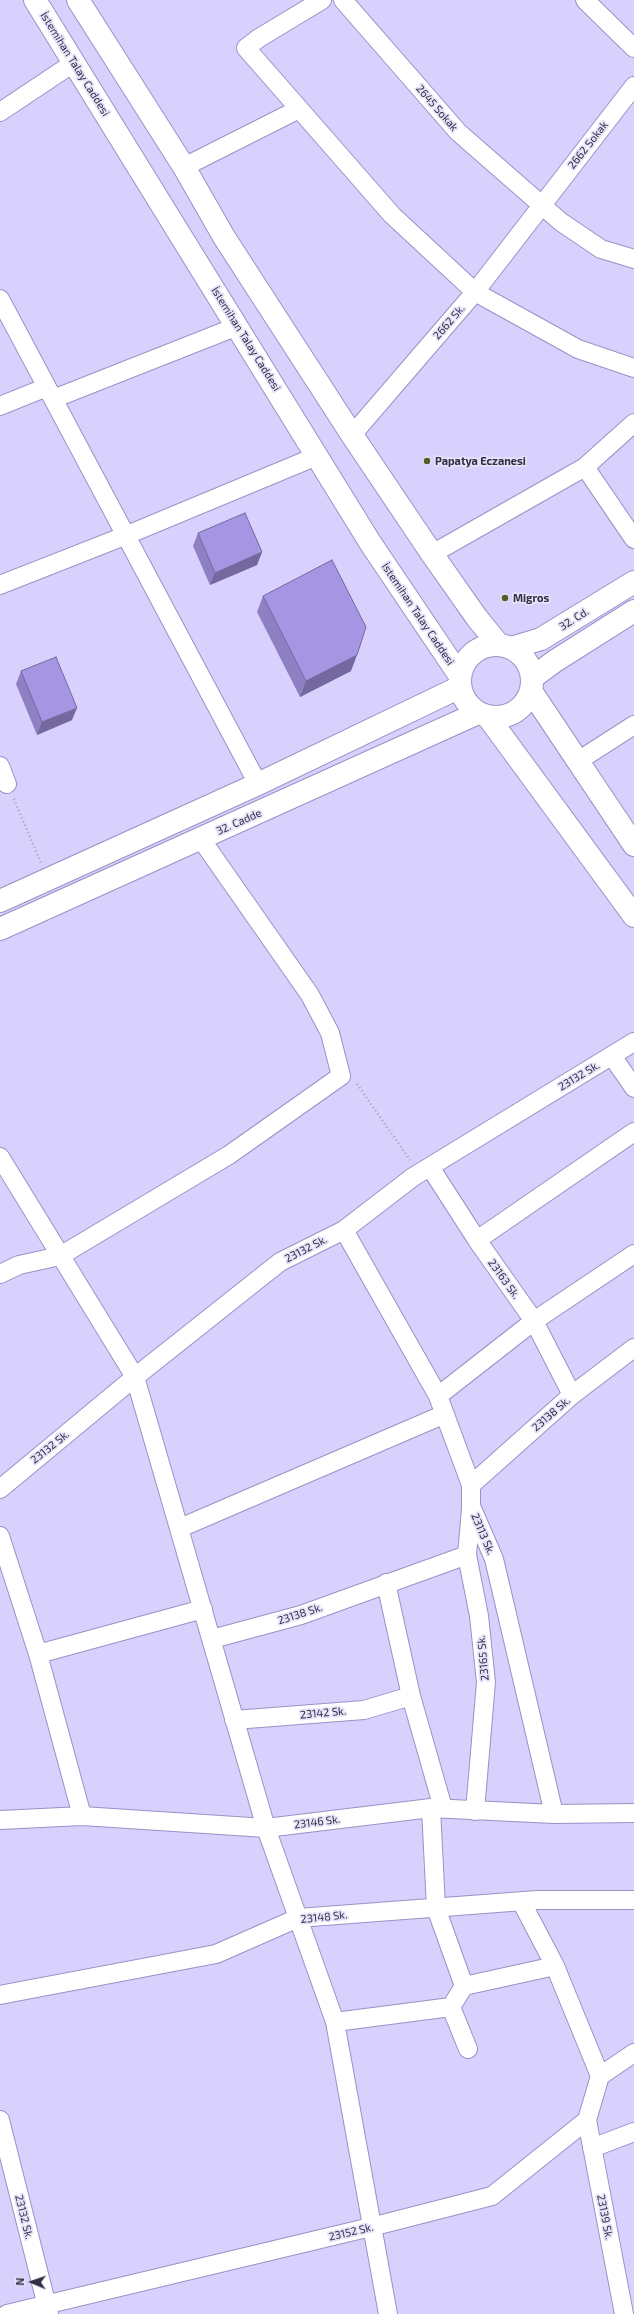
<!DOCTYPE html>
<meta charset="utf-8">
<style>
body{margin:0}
#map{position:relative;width:634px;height:2314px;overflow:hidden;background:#d8d1fe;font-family:"Exo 2",sans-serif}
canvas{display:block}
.north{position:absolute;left:12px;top:2262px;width:40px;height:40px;-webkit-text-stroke:3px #e5e2f9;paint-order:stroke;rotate:272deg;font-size:11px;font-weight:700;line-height:16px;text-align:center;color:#322e44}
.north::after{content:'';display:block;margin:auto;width:14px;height:18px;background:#322e44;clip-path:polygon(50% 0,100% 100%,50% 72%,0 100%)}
</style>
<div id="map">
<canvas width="634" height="2314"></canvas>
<div class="north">N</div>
</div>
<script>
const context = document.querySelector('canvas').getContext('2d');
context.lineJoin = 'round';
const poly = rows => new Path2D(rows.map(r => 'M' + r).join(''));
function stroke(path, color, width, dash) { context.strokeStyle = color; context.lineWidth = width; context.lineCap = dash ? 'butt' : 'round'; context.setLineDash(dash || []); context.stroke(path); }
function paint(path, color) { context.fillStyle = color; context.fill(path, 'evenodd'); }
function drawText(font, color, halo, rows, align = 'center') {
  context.font = font + ' "Exo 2",sans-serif'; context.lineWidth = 3.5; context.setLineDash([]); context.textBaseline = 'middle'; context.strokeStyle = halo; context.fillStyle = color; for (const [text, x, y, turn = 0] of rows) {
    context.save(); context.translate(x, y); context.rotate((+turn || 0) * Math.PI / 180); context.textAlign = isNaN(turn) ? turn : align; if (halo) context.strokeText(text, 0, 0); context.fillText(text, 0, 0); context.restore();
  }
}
const minor = poly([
 [322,0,259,38,246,48,392,215,475,292,578,349,634,368],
 [343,0,458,132,561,222,601,249,634,259],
 [585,0,634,48],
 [0,112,75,62],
 [184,167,299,109],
 [0,299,258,784],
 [53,399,238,326],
 [0,406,47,387],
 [352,435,475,292,634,86],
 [585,467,634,539],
 [432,554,585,467,634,423],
 [0,585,127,535,317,456],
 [578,761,634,725],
 [0,766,7,784],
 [612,1056,634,1088],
 [0,1157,135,1377,266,1828,335,2022,388,2314],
 [430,1167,477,1240,534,1321,572,1395],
 [344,1230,438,1396,471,1485,471,1506,494,1559,554,1814],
 [477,1240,634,1132],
 [0,1274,19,1265,60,1256,229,1155,341,1076,330,1033,310,995,201,839],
 [438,1396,534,1321,634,1254],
 [471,1485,572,1395,634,1348],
 [0,1489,135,1377,280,1262,344,1230,413,1177,634,1042],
 [471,1509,467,1555,479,1616,486,1682,475,1811],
 [180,1528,445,1414],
 [0,1536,38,1654,82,1816],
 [386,1583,411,1696,443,1808],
 [212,1639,301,1615,467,1555],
 [38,1654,203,1609],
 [234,1720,364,1710,411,1696],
 [431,1808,436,1908,464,1986],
 [0,1820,82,1816,266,1828,431,1808,554,1814,634,1813],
 [521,1901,555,1966,600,2076],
 [0,1995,216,1954,298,1918,537,1900,634,1900],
 [451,2007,468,2049],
 [335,2022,451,2007,464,1986,555,1966],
 [0,2120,49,2314],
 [587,2120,624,2314],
 [592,2148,634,2132],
 [7,2314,375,2226,492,2196,587,2120,600,2076,634,2053]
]);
const tertiary = poly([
 [511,648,541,639,634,582],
 [532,678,555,661,634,611]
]);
const secondary = poly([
 [35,0,371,544,460,676],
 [78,0,184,167,224,237,352,435,432,554,477,618,499,645],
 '460 681a36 36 0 1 1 72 0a36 36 0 1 1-72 0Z',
 [531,691,634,845],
 [488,717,634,916],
 [0,901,258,784,460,687],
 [0,929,478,713]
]);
stroke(minor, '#9a91c6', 20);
stroke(tertiary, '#9a91c6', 24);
stroke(secondary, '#9a91c6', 24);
stroke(poly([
 [14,799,41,863],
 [357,1084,410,1160]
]), '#a39dc3', 2.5, [1, 3]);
stroke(minor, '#fff', 18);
stroke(tertiary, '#fff', 22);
stroke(secondary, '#fff', 22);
paint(poly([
 [198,533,262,552,257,565,210,585,193,546],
 [263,596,351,671,300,697,257,612],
 [21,671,72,720,37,735,16,684]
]), '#8e80c3');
paint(poly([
 [262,552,257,565,210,585,215,573],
 [357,655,351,671,300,697,306,681],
 [77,708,72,720,37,735,42,722]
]), '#74689f');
const building = poly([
 [245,513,262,552,215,573,198,533,245,513],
 [332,560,366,627,357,655,306,681,263,596,332,560],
 [56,657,77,708,42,722,21,671,56,657]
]);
paint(building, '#a595e3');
stroke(building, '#74689f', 1);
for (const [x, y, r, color] of [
 [427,461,4,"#585b29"],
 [505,598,4,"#585b29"]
]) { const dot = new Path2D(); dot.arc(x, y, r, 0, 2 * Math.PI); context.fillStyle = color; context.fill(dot); stroke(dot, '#e5e2f9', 1.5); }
drawText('11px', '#322e44', '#e5e2f9', [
 ["İstemihan Talay Caddesi",75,64,58],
 ["2645 Sokak",437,108,49],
 ["2662 Sokak",588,145,-52],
 ["2662 Sk.",449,322,-49],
 ["İstemihan Talay Caddesi",246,339,58],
 ["İstemihan Talay Caddesi",418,614,56],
 ["32. Cd.",574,619,-32],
 ["32. Cadde",239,822,-24],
 ["23132 Sk.",579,1076,-31],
 ["23132 Sk.",306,1249,-27],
 ["23163 Sk.",504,1279,54],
 ["23138 Sk.",551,1414,-41],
 ["23132 Sk.",50,1447,-39],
 ["23113 Sk.",483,1534,67],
 ["23138 Sk.",300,1614,-18],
 ["23165 Sk.",483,1658,-95],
 ["23142 Sk.",323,1713,-5],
 ["23146 Sk.",317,1822,-7],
 ["23148 Sk.",324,1917,-6],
 ["23132 Sk.",24,2217,76],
 ["23139 Sk.",605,2217,79],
 ["23152 Sk.",351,2232,-13]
]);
drawText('bold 11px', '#322e44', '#e5e2f9', [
 ["Papatya Eczanesi",435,461],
 ["Migros",513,598]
], 'left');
</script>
